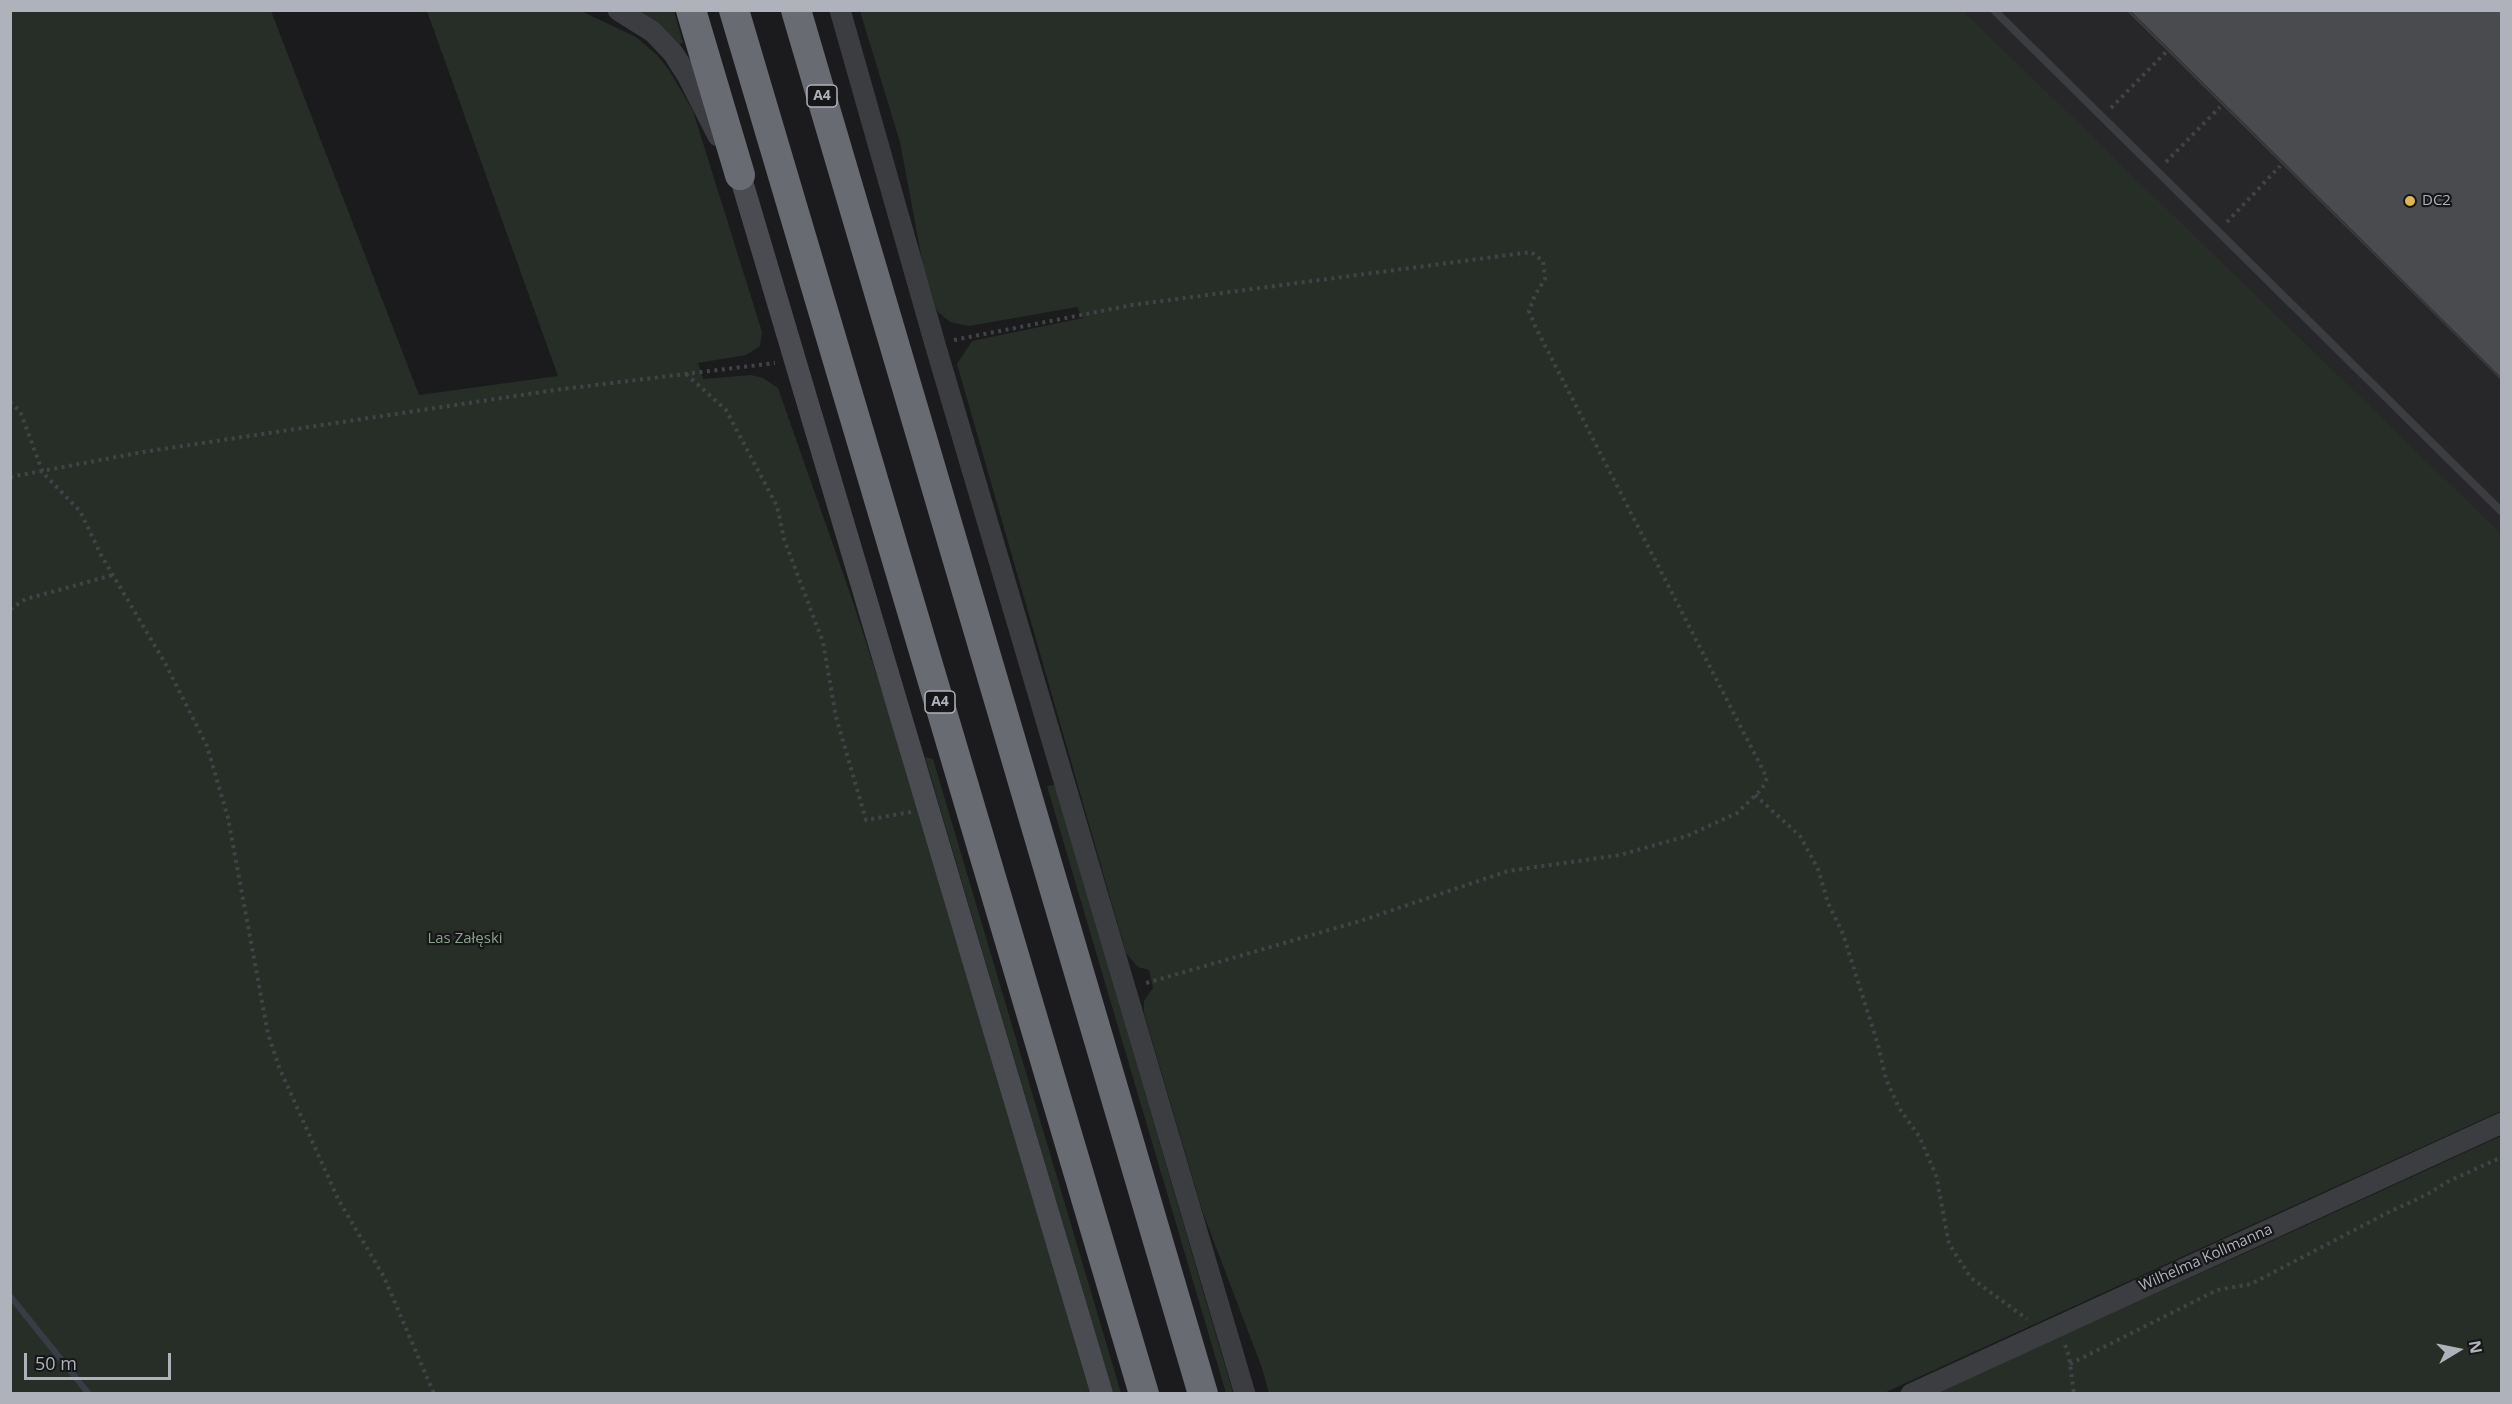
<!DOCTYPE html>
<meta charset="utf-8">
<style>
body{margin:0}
#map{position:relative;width:2512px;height:1404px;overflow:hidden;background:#1b1b1d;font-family:"Open Sans",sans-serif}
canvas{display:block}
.frame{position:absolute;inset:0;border:12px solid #afb2ba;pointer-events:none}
.north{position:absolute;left:2428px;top:1320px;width:60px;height:60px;-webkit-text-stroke:4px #161618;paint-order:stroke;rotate:80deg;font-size:16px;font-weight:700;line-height:24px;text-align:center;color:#afb2ba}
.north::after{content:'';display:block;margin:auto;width:21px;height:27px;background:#afb2ba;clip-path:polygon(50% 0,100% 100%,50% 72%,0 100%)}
.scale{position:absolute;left:24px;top:1353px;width:147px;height:27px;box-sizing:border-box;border:3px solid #afb2ba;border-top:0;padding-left:8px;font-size:18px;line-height:21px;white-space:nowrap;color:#afb2ba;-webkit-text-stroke:4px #161618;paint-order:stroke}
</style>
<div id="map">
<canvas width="2512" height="1404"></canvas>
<div class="frame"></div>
<div class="north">N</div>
<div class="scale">50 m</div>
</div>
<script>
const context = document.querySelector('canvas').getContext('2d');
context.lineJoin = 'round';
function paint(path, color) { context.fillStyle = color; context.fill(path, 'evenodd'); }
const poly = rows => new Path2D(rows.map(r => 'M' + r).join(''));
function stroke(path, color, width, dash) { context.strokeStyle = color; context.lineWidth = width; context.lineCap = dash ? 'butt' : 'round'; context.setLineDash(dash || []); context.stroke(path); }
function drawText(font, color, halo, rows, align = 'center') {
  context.font = font + ' "Open Sans",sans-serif'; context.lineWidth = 4.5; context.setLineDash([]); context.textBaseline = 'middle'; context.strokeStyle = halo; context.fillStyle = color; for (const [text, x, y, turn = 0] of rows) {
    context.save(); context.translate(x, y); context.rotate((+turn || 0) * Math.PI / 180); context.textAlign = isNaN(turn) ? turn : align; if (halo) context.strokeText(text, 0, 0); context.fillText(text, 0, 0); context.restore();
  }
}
paint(poly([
 [1962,11,2501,11,2501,536]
]), '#272729');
paint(poly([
 [10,11,271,11,419,395,558,376,427,11,581,11,636,37,657,55,669,70,693,111,762,332,760,346,746,355,698,363,703,379,751,375,763,378,778,388,851,596,904,759,1091,1393,11,1393],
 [639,11,674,11,683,43,679,44,659,25],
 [860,11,1963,11,2501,534,2501,1111,1884,1393,1269,1393,1262,1368,1203,1213,1144,1013,1144,1001,1153,988,1149,970,1138,967,1126,953,957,364,972,341,1083,318,1077,307,969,326,950,322,937,311,923,265,900,142],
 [925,757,933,759,1121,1393,1113,1393],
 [1055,785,1193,1257,1233,1393,1226,1393,1047,786],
 [2501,1136,2501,1393,1933,1394,2261,1246]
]), '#272e28');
stroke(poly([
 [10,1296,89,1394]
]), '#363d44', 6);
stroke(poly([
 [2111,108,2167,51],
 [2166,162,2220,107],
 [2227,222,2280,166],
 [954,340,1132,305,1531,252,1543,261,1545,279,1535,295,1529,311,1535,326,1767,778,1762,789,1737,813,1687,836,1620,855,1508,871,1360,921,1143,984],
 [686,374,726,410,777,506,784,539,823,642,836,717,866,820,911,812],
 [10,402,20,411,43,473,80,511,101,555,165,663,207,746,228,818,268,1034,279,1067,338,1199,384,1277,434,1394],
 [10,477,143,452,555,390,775,363],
 [10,609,26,599,113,575],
 [1755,795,1800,836,1818,869,1828,903,1843,934,1878,1045,1886,1079,1899,1108,1919,1136,1936,1175,1949,1244,1971,1278,2027,1319],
 [2065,1345,2069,1356,2074,1394],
 [2070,1364,2217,1290,2251,1284,2387,1213,2426,1195,2449,1181,2502,1157]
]), '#424348', 4, [3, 4.5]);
stroke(poly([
 [1994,10,2502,512]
]), '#3c3d41', 8);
stroke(poly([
 [618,10,653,32,673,53,687,75,718,136],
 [840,10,935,344,1245,1394],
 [1911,1394,2502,1123]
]), '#3c3d41', 21);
stroke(poly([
 [740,175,1102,1394]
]), '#4a4c51', 22);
stroke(poly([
 [691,10,740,175],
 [734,10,1144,1394],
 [796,10,1203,1394]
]), '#696b72', 30);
paint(poly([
 [2126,10,2502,10,2502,381]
]), '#404043');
const building = poly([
 [2129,10,2502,10,2502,379,2129,10]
]);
paint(building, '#4a4b4e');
stroke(building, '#343437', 1.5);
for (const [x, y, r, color] of [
 [2410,201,6,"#dfb650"]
]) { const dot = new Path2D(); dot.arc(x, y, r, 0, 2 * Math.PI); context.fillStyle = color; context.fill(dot); stroke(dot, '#161618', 2); }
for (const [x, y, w] of [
 [822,96,30],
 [940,702,30]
]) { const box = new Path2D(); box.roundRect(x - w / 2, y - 11, w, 22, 4.5); context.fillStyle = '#161618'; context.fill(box); stroke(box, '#afb2ba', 1.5); }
drawText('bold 14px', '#afb2ba', null, [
 ["A4",822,96],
 ["A4",940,702]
]);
drawText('15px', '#afb2ba', '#161618', [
 ["DC2",2422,201]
], 'left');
drawText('15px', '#88a38b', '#161618', [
 ["Las Załęski",465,939]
]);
drawText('15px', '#afb2ba', '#161618', [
 ["Wilhelma Kollmanna",2206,1258,-24]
]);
</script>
